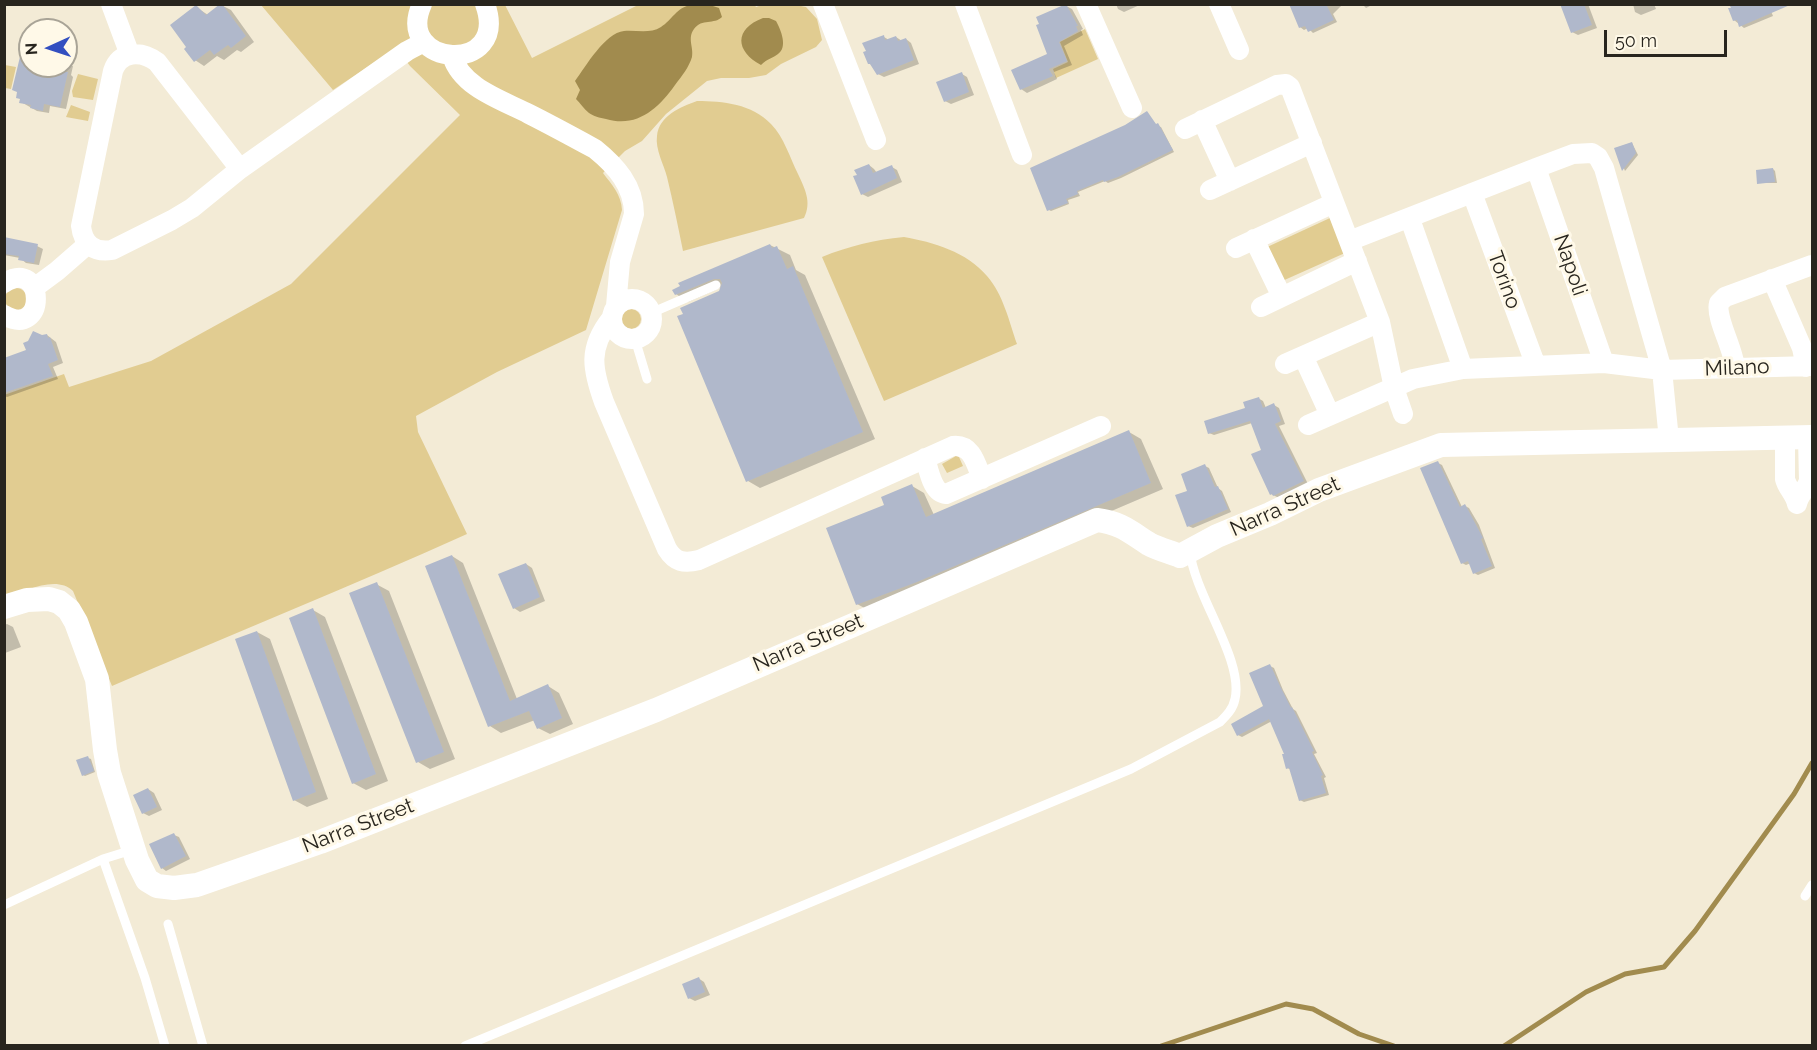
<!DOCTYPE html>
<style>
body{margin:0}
#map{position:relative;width:1817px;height:1050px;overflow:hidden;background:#f3ebd6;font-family:Raleway,sans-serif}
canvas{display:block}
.frame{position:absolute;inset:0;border:6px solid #28251e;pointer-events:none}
.north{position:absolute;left:18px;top:18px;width:60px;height:60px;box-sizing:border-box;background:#fff9e8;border:2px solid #a9a497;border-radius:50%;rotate:267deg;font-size:16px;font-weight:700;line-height:24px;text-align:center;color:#28251e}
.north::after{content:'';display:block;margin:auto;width:21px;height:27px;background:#334fc0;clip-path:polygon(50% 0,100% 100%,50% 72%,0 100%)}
.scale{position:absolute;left:1604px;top:30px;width:123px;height:27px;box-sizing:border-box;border:3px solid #28251e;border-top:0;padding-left:8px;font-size:18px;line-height:21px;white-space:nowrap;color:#28251e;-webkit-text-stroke:4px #fff9e8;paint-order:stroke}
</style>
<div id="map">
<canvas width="1817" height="1050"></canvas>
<div class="frame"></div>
<div class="north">N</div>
<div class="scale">50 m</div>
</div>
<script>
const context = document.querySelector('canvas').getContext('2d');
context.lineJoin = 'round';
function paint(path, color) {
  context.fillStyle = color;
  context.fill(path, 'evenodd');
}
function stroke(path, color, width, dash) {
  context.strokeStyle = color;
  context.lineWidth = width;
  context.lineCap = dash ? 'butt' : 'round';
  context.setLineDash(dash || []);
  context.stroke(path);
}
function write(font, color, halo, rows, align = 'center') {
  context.font = font + ' Raleway,sans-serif';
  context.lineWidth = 6;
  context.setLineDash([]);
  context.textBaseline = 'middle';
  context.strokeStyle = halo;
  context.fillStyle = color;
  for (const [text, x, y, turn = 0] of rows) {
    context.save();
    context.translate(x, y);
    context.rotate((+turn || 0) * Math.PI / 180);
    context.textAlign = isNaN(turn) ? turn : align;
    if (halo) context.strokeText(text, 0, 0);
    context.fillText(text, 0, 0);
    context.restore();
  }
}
const green = new Path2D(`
 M754,4l2,3 6,-2h34l10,2 11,12 5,21 -6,7 -35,17 -15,11 -17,3h-28l-14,3 -41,33 -24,27 -17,10 -22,22c9,12 18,21 19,37l-36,120 -89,42 -81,44 2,16 49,102c-118,53 -237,101 -355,152l-39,-95c-17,-17 -49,1 -68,7l-1,-203 60,-21 5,13 82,-26 140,-77 169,-169 -50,-49 -14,-18 -63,42 -72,-85h244l27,53 106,-53z
 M1085,29l13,30 -42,19 -3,-9 15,-7 -8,-20z
 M5,65l11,2 -5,22 -6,-1z
 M78,74l20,5 -5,21 -20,-3 -1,-6z
 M697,101c26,0 55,3 74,23 13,13 19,34 27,50 7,15 14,28 6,44l-121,33c-5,-25 -10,-49 -16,-74 -3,-12 -12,-28 -10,-41 2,-20 23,-29 40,-35z
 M71,105l19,7 -2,9 -22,-4z
 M1330,218l15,35 -65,29 -15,-34z
 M904,237c29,5 63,15 83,39 16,18 22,45 30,68l-133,57 -62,-144c27,-11 52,-17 82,-20z
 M5 299a11 11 0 1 1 22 0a11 11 0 1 1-22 0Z
 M621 319a10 10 0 1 1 20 0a10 10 0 1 1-20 0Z
 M956,456l3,1 4,9 -16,7 -5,-9z`);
const water = new Path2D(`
 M691,5h19l9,3 3,9c-8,8 -20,1 -28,12 -7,9 0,19 -2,28 -3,10 -10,19 -17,28 -17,24 -38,43 -69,34 -6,-1 -13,-3 -17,-6 -5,-4 -9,-10 -13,-14l4,-9 -5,-9c11,-15 30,-48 49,-50 13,-1 26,3 37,-4 11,-7 16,-20 30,-22z
 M763,18h6l7,3c5,9 12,26 2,33 -6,5 -10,4 -17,11 -26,-14 -27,-36 2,-47z`);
const shadow = new Path2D(`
 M1116,4h26l-18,8 -6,-3z
 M1291,4h52l-10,10 4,8 -24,11 -5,-5 -4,2 -4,-3z
 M1362,4h12l-8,4z
 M1572,4h16l9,24 -19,7 -6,-3z
 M1633,4h21l2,5 -15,6 -6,-3z
 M1768,4l5,12 -29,12 -10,-8 -1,-12z
 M221,5l10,5 23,32 -13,10 -4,-2 -13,10 -7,-4 -13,10 -9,-6 1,-53 12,8z
 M1066,6l6,3 11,20 -2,1 2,5 -19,11 8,19 -18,7 3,7 -30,14 -6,-4 28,-35z
 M884,37l5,3 7,-3 6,4 4,-2 5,4 8,21 -35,13 -6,-3 -5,-8 -4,-3z
 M30,56v10h36v-3l7,3 -2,9 2,2 -7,32 -16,-3 -1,7 -12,-2 -16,-9z
 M962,74l5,3 7,18 -23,9 -6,-3z
 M1147,113l10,13 4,1 13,25 -53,26 -13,5 -3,-2 -27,11 2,4 -12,4 1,4 -18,7 -2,-1 77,-84z
 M1632,143l6,12 -13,16 -9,-22z
 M869,165l5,4 3,4 15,-6 5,3 5,12 -34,15 -6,-3 -3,-19z
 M1773,169l2,2 2,12h-18z
 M4,239l33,7 6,3 -4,16 -13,-2 -6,-5 -16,-3z
 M770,245l20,10 6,15 9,5 70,164 -115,49 -12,-7 -28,-189 2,-5 -34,15 -12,-8z
 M47,335l9,7 7,21 -10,4 5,12 -51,18 -3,-1v-39l3,2 21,-8 14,-14z
 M1258,398l5,3 3,7 8,-3 5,3 6,16 -6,2 29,58 -29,14 -8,-4 -8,-43 -11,-28 -38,12 -5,-2 38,-24z
 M1129,432l12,7 22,50 -234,100 -59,22 -13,-7 55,-118 12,7 10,22z
 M1438,463l4,2 20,42 3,-1 4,2 10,17 16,43 -17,7 -4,-2 -3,-10 -5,2 -4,-2z
 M1205,466l4,2 9,20 4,3 9,21 -38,16 -5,-2v-34z
 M452,556l11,7 54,136 31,-13 11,7 14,31 -23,10 -12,-6 -3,-8 -34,13 -11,-7 -64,-159z
 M526,564l6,4 13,33 -25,11 -6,-4z
 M376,584l13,7 66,168 -25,10 -12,-7z
 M313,610l12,7 63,164 -22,9 -13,-7z
 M7,624l6,3 8,20 -16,6 -1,-28z
 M257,632l13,7 58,160 -21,8 -13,-7z
 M1270,666l4,2 9,22 10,19 3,2 21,42 -3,1 12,23 -2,1 5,17 -25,7 -4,-2 -8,-30 -5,-2 -1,-13 -14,-34 -30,16 -4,-2 27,-28z
 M88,758l3,1 4,13 -10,4 -2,-1z
 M148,789l6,4 8,17 -13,6 -6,-3z
 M174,835l5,2 11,22 -24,12 -4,-3z
 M698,978l6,4 6,13 -15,6 -6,-3z`);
const stream = new Path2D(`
 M1161,1046l125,-42 27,5 46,25 35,12
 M1504,1046l82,-54 39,-18 39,-7 31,-36 99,-137 18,-31`);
const building = new Path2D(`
 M220,4h2l24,32 -15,12 -3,-3 -14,10 -4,-5 -16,12 -10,-13 2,-2 -16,-22 26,-20 10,10z
 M1066,4l12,22h-2l2,5 -19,11 8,19 -18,8 4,7 -33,14 -9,-20 36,-16 -11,-29 3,-1 -3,-7z
 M1289,4h37l8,16 -26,12 -3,-6 -6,2z
 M1560,4h24l8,21 -21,8z
 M1729,4h61v1l-51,22 -2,-7 -4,1 -5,-13h3z
 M884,35l1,5 11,-4 2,5 8,-3 8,22 -37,15 -7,-11h-2l-5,-12 3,-1 -4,-8z
 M25,36l5,1v29h37l-2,6h3l-8,35 -16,-3 -1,7 -13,-3 1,-3 -12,-2 1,-4 -4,-1 1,-6 -5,-2z
 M962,72l7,20 -25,10 -8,-20z
 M1147,111l9,13 2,-1 15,27 -55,27 -14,5 -1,-2 -26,11 1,3 -12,5 2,4 -21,8 -17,-43 95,-43z
 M1632,142l4,11 -14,18 -8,-23z
 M869,164l4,9 19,-8 5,13 -36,17 -8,-19 4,-1 -3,-5z
 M1773,168l2,14 -18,2 -1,-14z
 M4,237l34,7 -4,19 -16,-3 1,-4 -15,-2z
 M770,244l2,4 5,-2 10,23 6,-3 70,166 -117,50 -69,-166 6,-2 -3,-6 39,-17 3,-8 -2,-4h-6l-39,16 -3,-5 8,-4 -2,-3z
 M33,331l9,4 5,-1 1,4 2,-1 8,23 -10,4 5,12 -49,17v-35l22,-8 -3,-7 5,-2z
 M1259,397l4,11 11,-5 7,18 -6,3 29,57 -31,15 -1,-2 -2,1 -19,-41 10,-4 -11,-29 -42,13 -4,-13 41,-13 -2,-6z
 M1129,430l22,53 -234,99 -61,23 -30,-77 58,-23 -3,-8 31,-13 14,33z
 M1438,461l22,46 5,-3 18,34 -2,1 11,27 -19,8 -5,-13 -7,3 -41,-96z
 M1205,464l10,23 3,-1 10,23 -41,18 -12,-32 12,-4 -6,-17z
 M452,555l58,146 38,-17 14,34 -25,11 -8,-18 -41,16 -63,-161z
 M526,563l14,34 -27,12 -15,-35z
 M377,582l67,170 -28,11 -67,-170z
 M313,608l63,166 -24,10 -63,-166z
 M257,631l59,161 -23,9 -58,-162z
 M1270,664l10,22 11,22 1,-1 22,44 -2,1 11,23 -2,1 5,17 -27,8 -10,-33 -3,1 -4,-15h2l-15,-35 -32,17 -6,-12 32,-18 -14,-33z
 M88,756l6,15 -12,5 -6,-16z
 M148,788l9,19 -15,7 -9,-19z
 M174,833l12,23 -25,13 -12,-25z
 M699,977l6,15 -17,7 -6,-15z`);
const service = new Path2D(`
 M651,313l65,-28
 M635,339l12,40
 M103,859l42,119 20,68
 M1805,896l7,-11
 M4,905l99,-46 29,-9
 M168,924l35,122
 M465,1046l623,-259 43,-18 89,-47c7,-7 13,-13 15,-23 9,-39 -40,-103 -45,-147`);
const minor = new Path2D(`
 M111,4l19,51
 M422,4c-29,64 89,72 63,0
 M823,4l53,136
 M965,4l57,151
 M1086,4l46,104
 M1219,4l20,46
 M452,56c10,32 50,44 77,58 22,11 44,23 66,35 21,17 39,37 39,65l-14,48 -4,44
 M1202,120l28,61
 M1185,129l92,-44 9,-1 4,3 90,235 14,66 9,26
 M1536,168l68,195
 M240,169l-83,-107c-16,-12 -37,-11 -44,9l-32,155c2,18 13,27 31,24l60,-30 20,-12 48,-39 167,-118 17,-9
 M1210,190l102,-47
 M1472,193l64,173
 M1410,219l53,150
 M1254,239l28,58
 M1349,241l187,-73 37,-14 19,-1 6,4 6,11 58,202 7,70
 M1236,248l98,-45
 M1772,279l30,69 4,19
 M4,283c42,-26 43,57 0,32
 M34,288l23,-17 31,-27
 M612 319a20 20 0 1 1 40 0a20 20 0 1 1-40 0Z
 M1261,307l96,-46
 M611,319c-23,29 -19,50 -7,83l63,147c8,13 17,15 32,11l254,-114c19,-2 23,18 29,33
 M1303,356l27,59
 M1285,364l95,-42
 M1735,368c-1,-19 -20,-50 -16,-65l6,-6 87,-32
 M1308,425l105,-46 50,-10 141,-6 58,7 150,-4
 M1785,438v41c2,9 10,15 12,25
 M925,458c4,12 7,35 21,36l155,-68
 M1797,504c2,-10 9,-14 12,-23l-1,-44`);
const tertiary = new Path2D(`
 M4,607l23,-7 22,-1 10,3 10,8 7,12 21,57 8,71 4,23 28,87 10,20 10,6 17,2 23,-3 123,-43 336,-132 441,-190c24,3 33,12 52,24 9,5 21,8 31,12l37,-20 53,-22 49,-24 122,-45 371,-8`);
const streetNames = [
 ["Napoli",1570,265,71],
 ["Torino",1504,280,70],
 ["Milano",1737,368,-2],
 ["Narra Street",1285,507,-24],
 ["Narra Street",808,643,-23],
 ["Narra Street",358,826,-21]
];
paint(green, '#e1cc91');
paint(water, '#a18b4e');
paint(shadow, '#0003');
stroke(stream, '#a18b4e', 5);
paint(building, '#b0b8cb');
stroke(service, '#fff', 9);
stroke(minor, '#fff', 20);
stroke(tertiary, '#fff', 24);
write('21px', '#28251e', '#fff9e8', streetNames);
</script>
